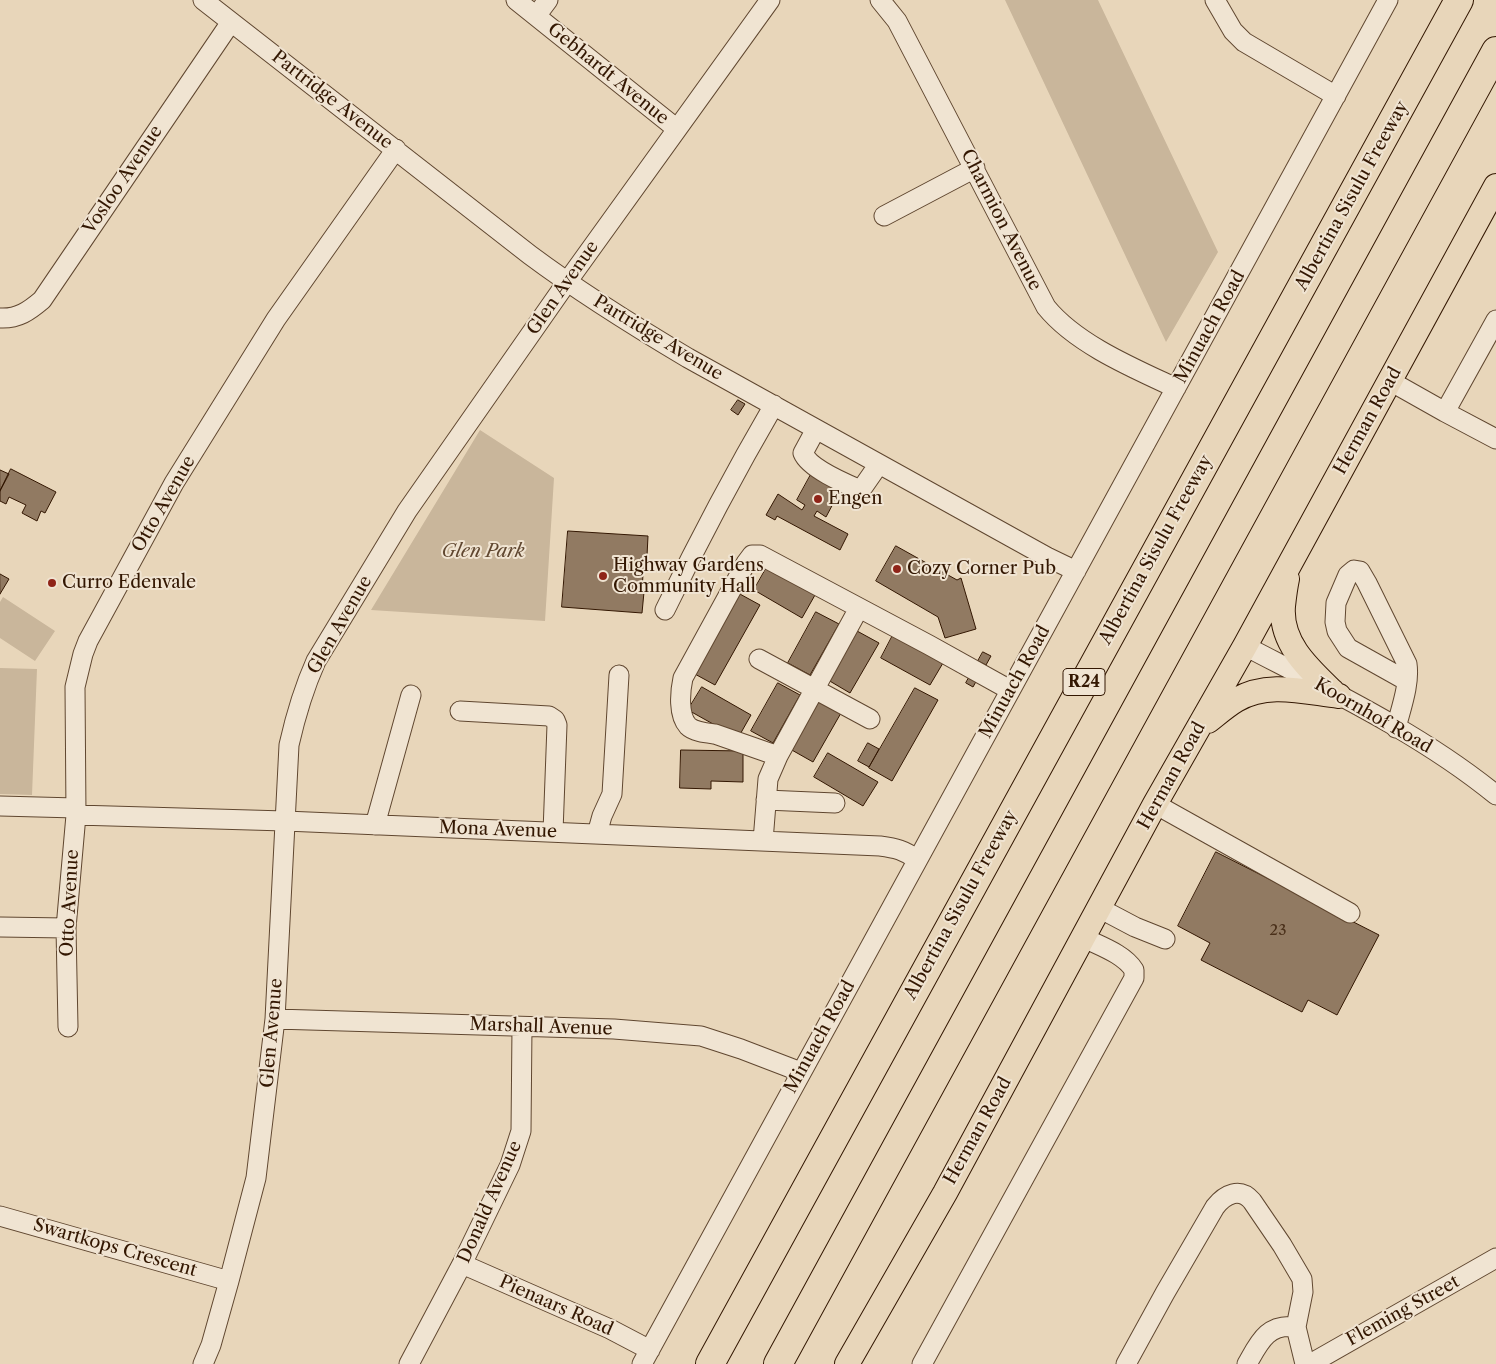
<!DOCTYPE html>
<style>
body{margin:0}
canvas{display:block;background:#e8d6ba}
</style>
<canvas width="1496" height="1364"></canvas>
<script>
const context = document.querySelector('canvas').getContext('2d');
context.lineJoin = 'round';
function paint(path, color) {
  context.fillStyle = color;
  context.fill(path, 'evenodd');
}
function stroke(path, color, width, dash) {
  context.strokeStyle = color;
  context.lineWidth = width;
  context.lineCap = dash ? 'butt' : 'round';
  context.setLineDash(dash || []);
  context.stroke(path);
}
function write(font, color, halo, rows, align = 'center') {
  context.font = font + ' "Libre Caslon Text",serif';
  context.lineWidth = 4;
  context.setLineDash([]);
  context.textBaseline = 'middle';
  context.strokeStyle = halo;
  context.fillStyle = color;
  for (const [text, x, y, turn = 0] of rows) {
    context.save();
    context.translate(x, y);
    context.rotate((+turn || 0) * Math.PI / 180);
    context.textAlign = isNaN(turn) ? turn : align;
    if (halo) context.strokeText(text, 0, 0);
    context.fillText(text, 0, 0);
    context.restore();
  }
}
const green = new Path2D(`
 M1005,0h93l120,252 -52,90z
 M480,430l74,48 -9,143 -174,-11z
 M3,597l52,34 -20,30 -35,-23v-36z
 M0,668l37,1 -5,126 -32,-1z`);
const building = new Path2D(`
 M738,400l7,4 -7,11 -7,-5z
 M11,469l45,23 -11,21 -4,-2 -4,10 -15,-8 4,-8 -17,-8 -3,7 -6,-3v-10z
 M814,469l29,16 -17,32 -9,-6 -3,5 34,18 -8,16 -63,-34 -2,4 -9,-5 12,-21 24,16 3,-5 -8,-5z
 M0,470l9,4 -9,17z
 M568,531l80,5 -1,20h-3l-2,36h2l-2,21 -80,-6z
 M896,546l61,34 4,-2 15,51 -31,9 -7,-21 -62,-36z
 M767,567l48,28 -13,23 -48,-28z
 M0,574l9,5 -9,15z
 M738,593l22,12 -45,80 -22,-12z
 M816,612l23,12 -29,51 -22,-12z
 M857,631l22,12 -29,50 -22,-13z
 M893,635l50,28 -13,22 -49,-27z
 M983,652l8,4 -5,9 -8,-4z
 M971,674l7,4 -5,9 -7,-4z
 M778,683l22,12 -27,48 -22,-12z
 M702,687l49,28 -13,23 -50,-28z
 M915,688l23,12 -46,81 -23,-13z
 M818,700l23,13 -28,49 -23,-13z
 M868,743l11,6 -10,18 -11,-6z
 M681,750l62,1v31l-32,-1v8l-31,-1z
 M828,753l50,29 -15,24 -49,-29z
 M1216,852l163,83 -42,80 -29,-15 -6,12 -101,-52 9,-17 -32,-17z`);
const minor = new Path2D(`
 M203,0l327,255c51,38 104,71 158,103l359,199 29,14
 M516,0l161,129
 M880,0l17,21 149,286c30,37 87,61 130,81
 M1215,0l18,31 11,11 92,54
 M536,16l12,-16
 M884,216l91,-48
 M0,318c18,1 29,-7 42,-18l189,-278
 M1390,381l55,31 51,-92
 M1445,412l51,27
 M816,429l-13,24c6,15 41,30 55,36l5,-2 16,-23
 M665,610c34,-70 70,-138 109,-205
 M1245,646c84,44 178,89 251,149
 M759,659l111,60
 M460,711l89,5 6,4 2,5 -4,107
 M1396,728c5,-20 14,-44 11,-64l-40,-81 -7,-12 -6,-1 -6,5 -12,28 -1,19 2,9 11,17 59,33
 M778,756l-63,-22c-8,-1 -21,-2 -27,-8 -10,-11 -8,-34 -5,-48l63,-115 6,-8h8l169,90 81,45
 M766,800l69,3
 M1155,804l195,109
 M0,806l76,2
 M76,815l209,6 595,25c15,2 25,4 37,14
 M375,825l36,-130
 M597,834l5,-18 10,-22 7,-119
 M763,841l5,-62 10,-23 81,-148
 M1099,908l36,19 30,12
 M0,927l66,1
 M275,1019l339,10 87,7 40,13 60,23
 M68,1027l-2,-99 10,-113 -1,-128 8,-33 5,-13 86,-158 102,-164 120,-170
 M0,1216l229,65
 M462,1264l148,65 40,21
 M203,1364l8,-19 18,-64 27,-103 19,-159 14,-274c7,-31 14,-55 27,-84l91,-150 160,-229 203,-282
 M409,1364l53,-100 48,-99 11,-34 1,-104
 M642,1364l746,-1364
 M922,1364l212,-386v-8c-10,-16 -34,-24 -50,-32
 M1126,1364l39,-71 50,-86c10,-13 25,-20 37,-6l30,44 20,34 1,13 -7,35 9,37
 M1247,1364c12,-21 20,-41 49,-37
 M1310,1364l186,-106`);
const major = new Path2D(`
 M1287,579c-2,9 -3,18 -4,27 -3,37 25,62 49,85
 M1208,721c9,-7 18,-15 28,-21 32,-19 68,-8 103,-4
 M847,1364l98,-171 210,-389 90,-158 251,-460`);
const highway = new Path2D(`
 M710,1364l749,-1364
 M778,1364l718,-1313`);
const markers = [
 [818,499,5,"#8f2418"],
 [897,569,5,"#8f2418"],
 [603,576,5,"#8f2418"],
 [52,583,5,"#8f2418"]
];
const numberNames = [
 ["23",1278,931]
];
const shields = [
 [1084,682,42]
];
const shieldNames = [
 ["R24",1084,682]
];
const streetNames = [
 ["Gebhardt Avenue",608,74,39],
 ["Partridge Avenue",332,100,38],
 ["Vosloo Avenue",123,180,-56],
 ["Albertina Sisulu Freeway",1352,196,-61],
 ["Charmion Avenue",1001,220,63],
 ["Glen Avenue",563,288,-55],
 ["Minuach Road",1210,327,-61],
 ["Partridge Avenue",658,338,31],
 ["Herman Road",1368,421,-61],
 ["Otto Avenue",164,504,-60],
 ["Albertina Sisulu Freeway",1156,550,-61],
 ["Glen Avenue",340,625,-60],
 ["Minuach Road",1015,682,-61],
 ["Koornhof Road",1373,716,30],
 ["Herman Road",1172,776,-61],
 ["Mona Avenue",498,830,2],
 ["Otto Avenue",70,903,-87],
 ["Albertina Sisulu Freeway",961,905,-61],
 ["Marshall Avenue",541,1027,2],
 ["Glen Avenue",272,1033,-85],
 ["Minuach Road",820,1037,-61],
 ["Herman Road",978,1131,-61],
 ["Donald Avenue",490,1202,-66],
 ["Swartkops Crescent",115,1248,16],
 ["Pienaars Road",556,1306,24],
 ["Fleming Street",1403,1311,-29]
];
const poiNames = [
 ["Engen",828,499],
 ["Highway Gardens",613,566],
 ["Community Hall",613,587],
 ["Cozy Corner Pub",907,569],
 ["Curro Edenvale",62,583]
];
const parkNames = [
 ["Glen Park",483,552]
];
paint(green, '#c9b69b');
paint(building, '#917a62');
stroke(building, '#331702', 1);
stroke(minor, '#604730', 21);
stroke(major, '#331702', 26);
stroke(highway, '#331702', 30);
stroke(minor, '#f0e4d2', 19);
stroke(major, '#e8d6ba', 24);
stroke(highway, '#e8d6ba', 28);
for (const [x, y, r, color] of markers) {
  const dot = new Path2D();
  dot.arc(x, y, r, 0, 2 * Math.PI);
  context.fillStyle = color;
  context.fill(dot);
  stroke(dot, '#f0e4d2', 2);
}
write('15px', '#4a301a', null, numberNames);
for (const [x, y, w] of shields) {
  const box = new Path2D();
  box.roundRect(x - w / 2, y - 13.5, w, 27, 4);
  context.fillStyle = '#f0e4d2';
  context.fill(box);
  stroke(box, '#331702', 1);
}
write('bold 16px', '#331702', null, shieldNames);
write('18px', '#331702', '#f0e4d2', streetNames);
write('18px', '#331702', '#f0e4d2', poiNames, 'left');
write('italic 18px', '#604730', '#f0e4d2', parkNames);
</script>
